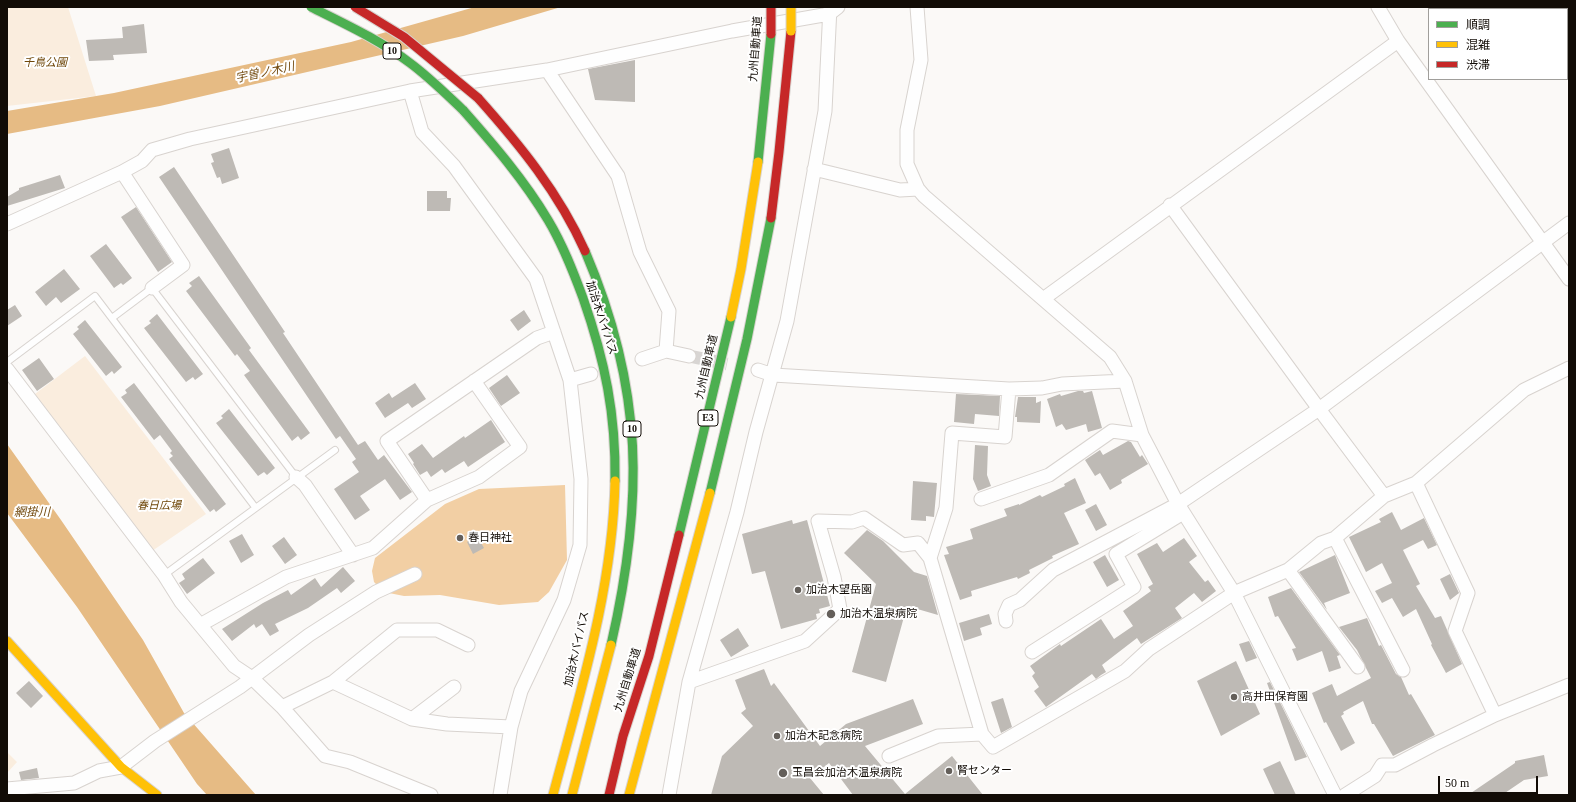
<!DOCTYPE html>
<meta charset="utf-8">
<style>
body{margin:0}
#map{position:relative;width:1576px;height:802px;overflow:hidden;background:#fbf9f7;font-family:"Times New Roman","Noto Sans JP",serif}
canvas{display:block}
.frame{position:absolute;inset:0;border:8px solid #120c06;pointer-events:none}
.legend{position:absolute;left:1428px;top:8px;width:140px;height:72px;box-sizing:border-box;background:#fff;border:1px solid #a09e9b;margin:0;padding:5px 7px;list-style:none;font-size:12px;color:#120c06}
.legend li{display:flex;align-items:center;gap:8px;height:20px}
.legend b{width:20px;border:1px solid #a09e9b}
.scale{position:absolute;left:1438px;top:776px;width:100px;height:18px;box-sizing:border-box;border:2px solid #120c06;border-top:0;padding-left:5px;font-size:12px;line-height:14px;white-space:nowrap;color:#120c06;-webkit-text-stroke:3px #fff;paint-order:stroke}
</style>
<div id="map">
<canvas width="1576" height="802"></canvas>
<div class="frame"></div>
<ul class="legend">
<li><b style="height:5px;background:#4caf50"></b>順調</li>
<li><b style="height:5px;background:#ffc107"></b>混雑</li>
<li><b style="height:5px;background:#c62828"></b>渋滞</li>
</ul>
<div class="scale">50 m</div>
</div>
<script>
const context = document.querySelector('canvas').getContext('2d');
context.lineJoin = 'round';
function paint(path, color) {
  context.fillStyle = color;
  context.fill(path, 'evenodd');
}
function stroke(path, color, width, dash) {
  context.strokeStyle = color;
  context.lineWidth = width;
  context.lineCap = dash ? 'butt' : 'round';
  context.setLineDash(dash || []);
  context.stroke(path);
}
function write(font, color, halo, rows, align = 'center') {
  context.font = font + ' "Times New Roman","Noto Sans JP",serif';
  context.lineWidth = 4;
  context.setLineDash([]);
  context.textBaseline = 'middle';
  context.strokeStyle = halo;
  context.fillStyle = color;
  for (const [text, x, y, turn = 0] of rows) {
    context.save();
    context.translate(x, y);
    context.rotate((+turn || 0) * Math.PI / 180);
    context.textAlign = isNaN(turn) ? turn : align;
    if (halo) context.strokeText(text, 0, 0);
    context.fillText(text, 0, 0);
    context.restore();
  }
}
const green = new Path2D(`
 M7,7h61l28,89 -89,10z
 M85,356l121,158 -54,37 -117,-157z
 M7,752l10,10 -10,11z`);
const forest = new Path2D(`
 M565,485l2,75 -18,32 -11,10 -39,3 -59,-10 -36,1 -20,-4 -10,-10 -2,-11 3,-13 70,-54 34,-15z`);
const water = new Path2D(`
 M475,7h86l-98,29 -303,70 -153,28v-23l107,-18 237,-51z
 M7,444l54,76 82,120 41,73 72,82h-49l-10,-11 -120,-177 -70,-94z`);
const building = new Path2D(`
 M144,24l3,29 -34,2 1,5 -25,1 -3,-21 37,-2 -1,-11z
 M635,60v42l-40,-2 -7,-31z
 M229,148l10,30 -17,6 -2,-7 -3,1 -6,-15 3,-1 -3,-8z
 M174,167l111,165 -2,1 75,112 7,-4 13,19 6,-5 28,37 -12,8 -15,-21 -25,17 10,14 -15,10 -21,-31 25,-17 -7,-10 4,-3 -16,-23 -4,3 -177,-262z
 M60,175l5,13 -58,18v-9l12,-7v-2z
 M427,191h20v7h4l-1,13h-23z
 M136,207l36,55 -14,10 -37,-55z
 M106,244l26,34 -9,7 -2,-2 -7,5 -24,-32z
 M64,269l16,20 -19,14 -5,-6 -10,9 -11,-14z
 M199,276l52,72 -2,2 61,83 -9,7 -3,-4 -6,5 -48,-66 6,-4 -13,-17 -2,2 -49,-65 6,-5 -3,-3z
 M15,305l7,11 -15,10v-16z
 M524,310l7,11 -13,10 -8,-11z
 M157,314l46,60 -8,6 -2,-3 -7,5 -42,-54 7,-5 -2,-2z
 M85,320l37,47 -8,7 -2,-3 -6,5 -33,-42 6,-5 -2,-2z
 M39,358l15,21 -17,12 -15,-21z
 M507,375l13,18 -19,13 -12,-18z
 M134,383l92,121 -10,8 -2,-3 -4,3 -41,-53 4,-3 -3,-3 2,-2 -12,-16 -6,5 -33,-43 6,-4 -2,-3z
 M415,383l11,16 -14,9 -4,-5 -23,15 -10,-15 14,-10 3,5z
 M1078,391h5l1,2 8,-2 10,37 -14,4 -2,-8 -20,6 -4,-6 -6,3 -9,-28 13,-5 1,2z
 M956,394l44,2 -1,20 -24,-2 -1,10 -20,-2z
 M1018,397h18v6l5,-2 -1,22 -23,-1v-5h-2z
 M229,409l46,59 -8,7 -3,-3 -6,4 -42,-53 7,-5 -2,-2z
 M491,420l14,22 -37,25 -4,-6 -19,12 -3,-4 -11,8 -4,-6 -7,4 -7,-11 1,-1 -6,-9 14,-10 11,14 31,-22 1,2z
 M1128,441l3,1 9,15 2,-2 6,9 -27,16 1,3 -12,7 -10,-17 -5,3 -10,-16 15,-10 3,5z
 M975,445l13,1 -1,29 4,11 -13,5 -5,-12z
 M1075,478l11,25 -22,10 15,31 -27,12 1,2 -24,12 1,3 -12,6 -1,-2 -46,14 1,5 -12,4 -16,-45 5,-1 -3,-7 27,-8 -3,-10 37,-13 -3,-7 15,-5v1l21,-10 2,2 23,-11 -1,-2z
 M913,481l24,2 -3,34 -8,-1v5l-15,-1z
 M1096,504l11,21 -11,6 -11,-21z
 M1392,512l9,18 23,-12 13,27 -9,4 -5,-9 -20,10 17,34 -4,2 19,32 6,-2 21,48 -16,9 -15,-28 1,-1 -16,-35 -13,8 -11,-19 -10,5 -7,-12 17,-8 -10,-20 -16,9 -17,-35 32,-15 -2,-3z
 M792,520l1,4 14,-4 23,86 -11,3 1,4 -4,1 1,5 -36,10 -16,-58 -13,3 -10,-40z
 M867,530l16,11 31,31 13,4 11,39 -31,-9 -21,76 -34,-10 24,-88 -32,-31z
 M242,534l12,21 -13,8 -12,-22z
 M477,536l7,12 -11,6 -6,-12z
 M284,537l13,18 -12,9 -13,-18z
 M1184,538l13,18 -8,6 16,20 3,-2 8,11 -14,11 -8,-9 -19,15 7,10 -41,26 -4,-6 -35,27 4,7 -5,3 -5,4 -4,-5 -46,33 -12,-16 5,-4 -7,-11 3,-3 -5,-7 30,-22 1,2 40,-27 13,20 19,-13 -10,-15 28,-20 -3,-4 5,-3 -16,-30 20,-11 6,9z
 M1105,555l14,25 -12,7 -14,-25z
 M1335,555l15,38 -26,10 3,7 -28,-38z
 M203,558l12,15 -28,21 -8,-11 6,-4 -3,-5z
 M343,567l12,14 -14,12 -4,-5 -29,20 -33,16 4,7 -9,5 -8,-12 -6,4 -2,-4 -22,17 -10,-12 41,-26 25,-13 3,5 24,-17 6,9z
 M1450,574l9,19 -9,7 -10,-21z
 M1291,588l49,67 -3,1 4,12 -12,4 -7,-21 -25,10 -5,-12 4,-1 -18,-32 -3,1 -7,-20z
 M989,614l3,10 -12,4 2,7 -18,6 -5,-18z
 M1367,618l12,28 2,-1 15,29 5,3 8,18 2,-1 24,41 -42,21 -19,-32h-2l-9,-23 -20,11 1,2 -3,2 14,27 -14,8 -15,-29 -2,1 -12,-30 20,-9 5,12 34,-18 -14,-28 -18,-23z
 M738,628l11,18 -18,11 -11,-17z
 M1249,641l8,17 -11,4 -7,-18z
 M1236,661l24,53 -39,22 -24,-55z
 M764,669l7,17 3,-3 46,63 26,-22 67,-25 10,25 -58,22 40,48 47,-38 31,39h-130l-24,-32 -19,15 14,17h-113l11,-39 31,-30 -12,-13 5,-4 -11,-29z
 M29,681l14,15 -12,12 -15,-15z
 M1270,682l36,73 1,2 -12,4 -28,-78z
 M1003,698l9,29 -11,6 -10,-31z
 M1544,755l4,21 -24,4 -22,15h-34l47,-32v-2z
 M1280,761l16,34h-21l-12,-26z
 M37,768l2,10 -18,2 -2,-8z`);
const streetTunnel = new Path2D(`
 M689,356l38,8`);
const lane = new Path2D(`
 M112,318l40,-30 144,189
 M7,362l88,-66 160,211
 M164,575l171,-125`);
const street = new Path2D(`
 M917,7l4,53 -14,70v34l11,25 6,7 186,161 15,24 17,54 36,69 56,89 101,202
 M1378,7l20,34 171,238
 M547,70l71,106 22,76 29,59 -3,40 -24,8
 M410,91l12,41 32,34 82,113 34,101 11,99 -1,66 -16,55 -43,91 -10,36 -11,68
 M814,169l86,21 18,-1
 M122,172l61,93 -31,23
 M1170,205l149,204 65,87
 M7,224l115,-52 20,-11 10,-11 38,-11 220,-48 137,-21 185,-39 97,-17 9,-7
 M1043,299l355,-258
 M666,351l23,5
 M7,369l157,206 17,27 53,64 18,12 30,29 43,49 25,6 81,33
 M758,370l15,5 236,14 33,-1 20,-4 63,-3
 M570,380l21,-6
 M1009,389l-4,48 -53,-4 -6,75 -16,50 52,176 11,13 132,-76 24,-22 85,-56 54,-23 33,-27 14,-5 49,-42 32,-13 108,-93 45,-22
 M296,477l9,8 48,70
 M1416,483l52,110 -13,38 40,84
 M981,499l68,-24 63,-44 30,4
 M427,500l-40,-59 150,-103 17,-6
 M1335,538l68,132
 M1288,570l70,97
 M1006,621l-1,-7 4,-9 11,-5 33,-30 125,-66 141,-95 250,-186
 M200,625l86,-48 87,-29 54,-48 52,-23 41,-30 -46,-66
 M1032,652l102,-65 -18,-33 67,-41
 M333,682l79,37 35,5 64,3
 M689,682l116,-41 35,-32 -6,-32 -16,-56 34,1 12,-4 39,27 15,-2 12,15
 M282,707l51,-25 64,-52h40l31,15
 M412,719l42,-32
 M889,756l49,-20 44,-2
 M7,789l67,-6 25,-12 22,-4 34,-26 85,-54 69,-52 67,-43 39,-18
 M669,795l20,-113 48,-170 19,-80 31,-111 38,-210 5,-104
 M1345,795l30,-19 7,-11h13l38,-20 62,-30 74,-30`);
const fast = new Path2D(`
 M463,110c31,35 61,70 85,110 15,25 25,51 35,78 22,63 33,116 32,183
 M758,162l13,-128
 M585,251c59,138 59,250 26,394
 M710,493l37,-154 24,-121
 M679,535l52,-218`);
const slow = new Path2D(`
 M731,317l10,-48 17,-107
 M7,641l114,126 36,28
 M553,795c27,-102 60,-207 62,-314
 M572,795l39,-150
 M629,795l81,-302`);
const jam = new Path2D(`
 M478,98c42,47 81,95 107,153
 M771,218l8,-66 12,-121
 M609,795l14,-59 26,-80 30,-121`);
const fastBridge = new Path2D(`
 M311,7c34,17 69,33 99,56 19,14 36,31 53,47`);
const slowBridge = new Path2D(`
 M791,7v24`);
const jamBridge = new Path2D(`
 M355,7l49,30 74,61
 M771,7v27`);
const markers = [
 [460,538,4,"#645f5a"],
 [798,590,4,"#645f5a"],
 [831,614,5,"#645f5a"],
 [1234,697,4,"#645f5a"],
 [777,736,4,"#645f5a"],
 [949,771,4,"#645f5a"],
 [783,773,5,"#645f5a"]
];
const shields = [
 [392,51,18],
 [708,418,20],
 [632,429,18]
];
const shieldNames = [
 ["10",392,51],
 ["E3",708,418],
 ["10",632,429]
];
const streetNames = [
 ["九州自動車道",756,49,-86],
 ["加治木バイパス",601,318,72],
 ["九州自動車道",707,367,-77],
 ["加治木バイパス",577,649,-77],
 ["九州自動車道",628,680,-73]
];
const parkNames = [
 ["千鳥公園",45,63],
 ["春日広場",159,506]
];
const poiNames = [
 ["春日神社",468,538],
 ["加治木望岳園",806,590],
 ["加治木温泉病院",840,614],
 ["高井田保育園",1242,697],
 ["加治木記念病院",785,736],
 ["腎センター",957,771],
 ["玉昌会加治木温泉病院",792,773]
];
const waterNames = [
 ["宇曽ノ木川",265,73,-12],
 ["網掛川",32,513]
];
paint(green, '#faedde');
paint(forest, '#f2cfa4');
paint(water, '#e6bb84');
paint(building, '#bebab5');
stroke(streetTunnel, '#d8d5d3', 13, [13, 6]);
stroke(lane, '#d8d3cf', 8);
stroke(street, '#d8d3cf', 15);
stroke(fast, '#d8d3cf', 11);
stroke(slow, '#d8d3cf', 11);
stroke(jam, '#d8d3cf', 11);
stroke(lane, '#fefefe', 6);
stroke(street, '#fefefe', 13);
stroke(fast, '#4caf50', 9);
stroke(slow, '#ffc107', 9);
stroke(jam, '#c62828', 9);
stroke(fastBridge, '#d8d3cf', 11, []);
stroke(slowBridge, '#d8d3cf', 11, []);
stroke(jamBridge, '#d8d3cf', 11, []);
stroke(fastBridge, '#4caf50', 9);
stroke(slowBridge, '#ffc107', 9);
stroke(jamBridge, '#c62828', 9);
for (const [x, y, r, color] of markers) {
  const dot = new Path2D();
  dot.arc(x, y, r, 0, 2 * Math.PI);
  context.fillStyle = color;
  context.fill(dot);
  stroke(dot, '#fff', 1.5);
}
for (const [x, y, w] of shields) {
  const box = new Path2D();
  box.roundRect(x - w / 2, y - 8, w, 16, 3);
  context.fillStyle = '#fff';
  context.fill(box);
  stroke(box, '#120c06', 1);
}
write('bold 10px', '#120c06', null, shieldNames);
write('11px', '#120c06', '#fff', streetNames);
write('italic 11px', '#6f4709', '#fff', parkNames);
write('11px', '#120c06', '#fff', poiNames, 'left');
write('italic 12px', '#744c11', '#fff', waterNames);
</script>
